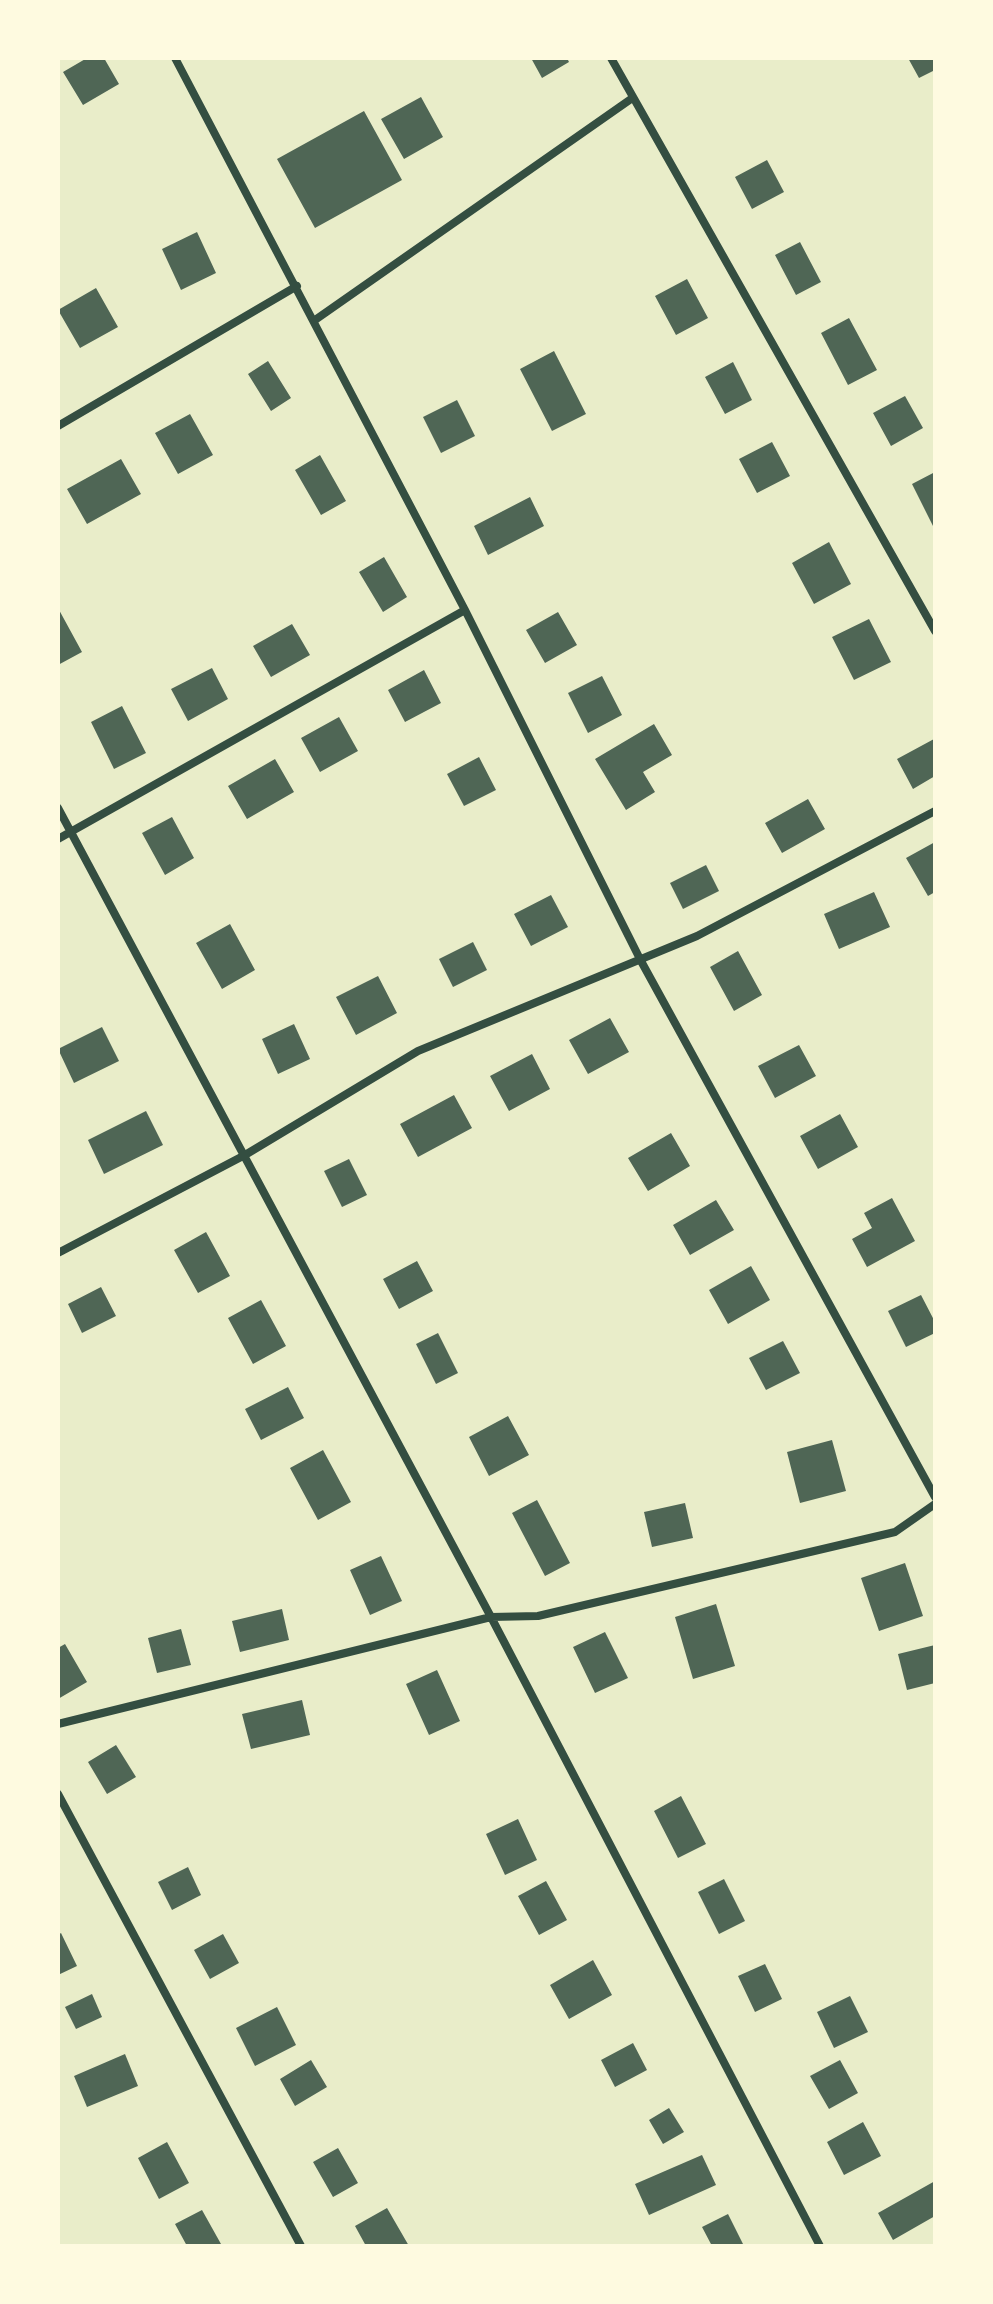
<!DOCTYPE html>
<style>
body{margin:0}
#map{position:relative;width:993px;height:2304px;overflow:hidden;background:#e9edc9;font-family:Inter,sans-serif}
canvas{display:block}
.frame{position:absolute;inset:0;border:60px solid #fefae0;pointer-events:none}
</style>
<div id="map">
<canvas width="993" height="2304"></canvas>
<div class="frame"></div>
</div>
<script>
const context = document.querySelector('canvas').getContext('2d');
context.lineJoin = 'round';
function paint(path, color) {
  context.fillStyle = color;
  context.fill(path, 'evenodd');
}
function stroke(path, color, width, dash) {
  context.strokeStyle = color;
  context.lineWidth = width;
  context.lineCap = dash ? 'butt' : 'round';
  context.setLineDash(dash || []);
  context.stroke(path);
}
const building = new Path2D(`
 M87,58h17l15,26 -36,21 -20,-33z
 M531,58h36l2,4 -27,16z
 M908,58h27v12l-16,8z
 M421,97l22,40 -39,22 -23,-40z
 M364,111l38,69 -87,48 -38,-69z
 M767,160l17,32 -32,17 -17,-32z
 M197,232l19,41 -35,17 -19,-41z
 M800,242l21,40 -25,13 -21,-40z
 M687,279l21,39 -32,17 -21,-39z
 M96,288l22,39 -38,21 -22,-38z
 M849,318l28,52 -29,15 -27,-52z
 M554,351l32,63 -34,17 -32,-62z
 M268,361l23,37 -20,13 -23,-37z
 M733,362l19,38 -27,14 -20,-37z
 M905,396l18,32 -32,18 -18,-33z
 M457,400l18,36 -34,17 -18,-36z
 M190,414l23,41 -35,19 -23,-41z
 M772,442l18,34 -33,17 -18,-34z
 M320,455l26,46 -25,14 -26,-45z
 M121,459l20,35 -54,30 -20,-35z
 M935,472v58l-23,-46z
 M530,497l14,29 -56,29 -14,-29z
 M829,542l22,42 -37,20 -22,-41z
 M384,557l23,40 -24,15 -24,-40z
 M58,608l24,44 -24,13z
 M558,612l19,33 -32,18 -19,-33z
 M869,619l22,43 -37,18 -22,-43z
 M292,624l18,31 -39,22 -18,-31z
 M212,668l16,31 -40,22 -17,-32z
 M424,670l17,33 -36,19 -17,-32z
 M602,676l20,39 -34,18 -20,-40z
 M122,706l24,47 -32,16 -23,-47z
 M339,717l19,34 -38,21 -19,-34z
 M654,724l18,31 -29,17 12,20 -29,18 -31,-51z
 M934,739l1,37 -22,13 -16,-30z
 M479,757l17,33 -32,16 -17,-32z
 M275,759l19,33 -47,27 -19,-33z
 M808,799l17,30 -43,24 -17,-30z
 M172,817l22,41 -29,17 -23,-42z
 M935,842v50l-7,4 -22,-38z
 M706,865l13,26 -36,18 -13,-26z
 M874,892l16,35 -51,22 -15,-35z
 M551,895l17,32 -37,19 -17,-32z
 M230,924l25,46 -33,19 -26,-46z
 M473,942l14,28 -34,17 -14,-28z
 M738,951l24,44 -28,16 -24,-44z
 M378,976l19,37 -41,22 -20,-38z
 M610,1018l19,34 -41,22 -19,-34z
 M294,1024l16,35 -32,15 -16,-35z
 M102,1027l17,34 -45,22 -16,-34z
 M799,1045l17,31 -41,22 -17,-32z
 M532,1054l18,35 -41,22 -19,-35z
 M454,1095l18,33 -54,29 -18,-33z
 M146,1111l17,34 -59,29 -16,-34z
 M840,1114l18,33 -40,22 -18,-33z
 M671,1133l19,33 -42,25 -20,-33z
 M349,1159l18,36 -25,12 -18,-36z
 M892,1198l23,43 -48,26 -15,-28 20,-11 -8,-15z
 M716,1200l18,30 -44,25 -17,-30z
 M206,1232l24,44 -32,17 -24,-43z
 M417,1261l16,30 -34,18 -16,-30z
 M751,1266l19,34 -42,24 -19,-34z
 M101,1287l15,29 -34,17 -14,-29z
 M921,1295l14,27v11l-29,14 -18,-36z
 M261,1300l25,46 -33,18 -25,-46z
 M438,1333l20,40 -22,11 -20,-40z
 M783,1341l17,32 -34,17 -17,-32z
 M288,1387l16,31 -43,22 -16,-31z
 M508,1416l21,39 -40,21 -20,-39z
 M832,1440l14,51 -46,12 -13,-51z
 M323,1450l28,52 -33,18 -28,-52z
 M537,1500l33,63 -25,13 -33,-63z
 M685,1503l8,35 -41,9 -8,-35z
 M381,1556l21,45 -32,14 -20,-45z
 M905,1563l18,53 -44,15 -18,-53z
 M716,1604l19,62 -42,13 -18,-62z
 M282,1609l7,31 -49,12 -8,-31z
 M181,1629l10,36 -34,8 -9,-35z
 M605,1632l23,46 -33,15 -22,-46z
 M65,1644l22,38 -29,17v-51z
 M935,1645v38l-28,7 -9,-36z
 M437,1670l23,51 -31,14 -23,-51z
 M302,1700l8,35 -59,14 -9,-35z
 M116,1745l20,32 -29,17 -19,-32z
 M681,1796l25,48 -28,14 -24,-47z
 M518,1819l19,41 -32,15 -19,-41z
 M188,1867l13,28 -29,15 -14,-28z
 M724,1879l21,42 -26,13 -21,-42z
 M546,1881l21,39 -28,15 -21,-39z
 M61,1933l16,33 -19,9v-40z
 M223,1934l16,29 -29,16 -16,-29z
 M593,1960l19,35 -43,24 -19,-34z
 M765,1964l17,35 -27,13 -17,-36z
 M92,1994l10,23 -26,12 -11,-22z
 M850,1996l18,36 -34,16 -17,-36z
 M277,2007l19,38 -41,21 -19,-38z
 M633,2043l14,27 -32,17 -14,-27z
 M125,2054l13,32 -51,21 -13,-31z
 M311,2060l16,27 -32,19 -15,-27z
 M840,2060l18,33 -29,16 -19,-33z
 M669,2108l15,24 -21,12 -14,-24z
 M863,2122l18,34 -37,19 -17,-33z
 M167,2142l22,41 -30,16 -21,-41z
 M338,2148l20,35 -25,14 -20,-35z
 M702,2155l14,30 -67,30 -14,-31z
 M935,2181v35l-42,24 -15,-27z
 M387,2208l22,38h-43l-11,-20z
 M202,2210l19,34 -34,2 -12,-22z
 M728,2214l16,32h-32l-10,-19z`);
const minor = new Path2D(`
 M175,58l290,552 176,351 294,536
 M611,58l324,573
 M315,320l316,-221
 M58,426l239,-140
 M58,808l433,809 329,629
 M58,839l407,-229
 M58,1253l187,-98 173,-104 279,-115 238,-125
 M58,1724l433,-107 47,-1 357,-84 40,-28
 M58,1794l243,452`);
paint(building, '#4f6655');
stroke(minor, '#344e41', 8);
</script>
